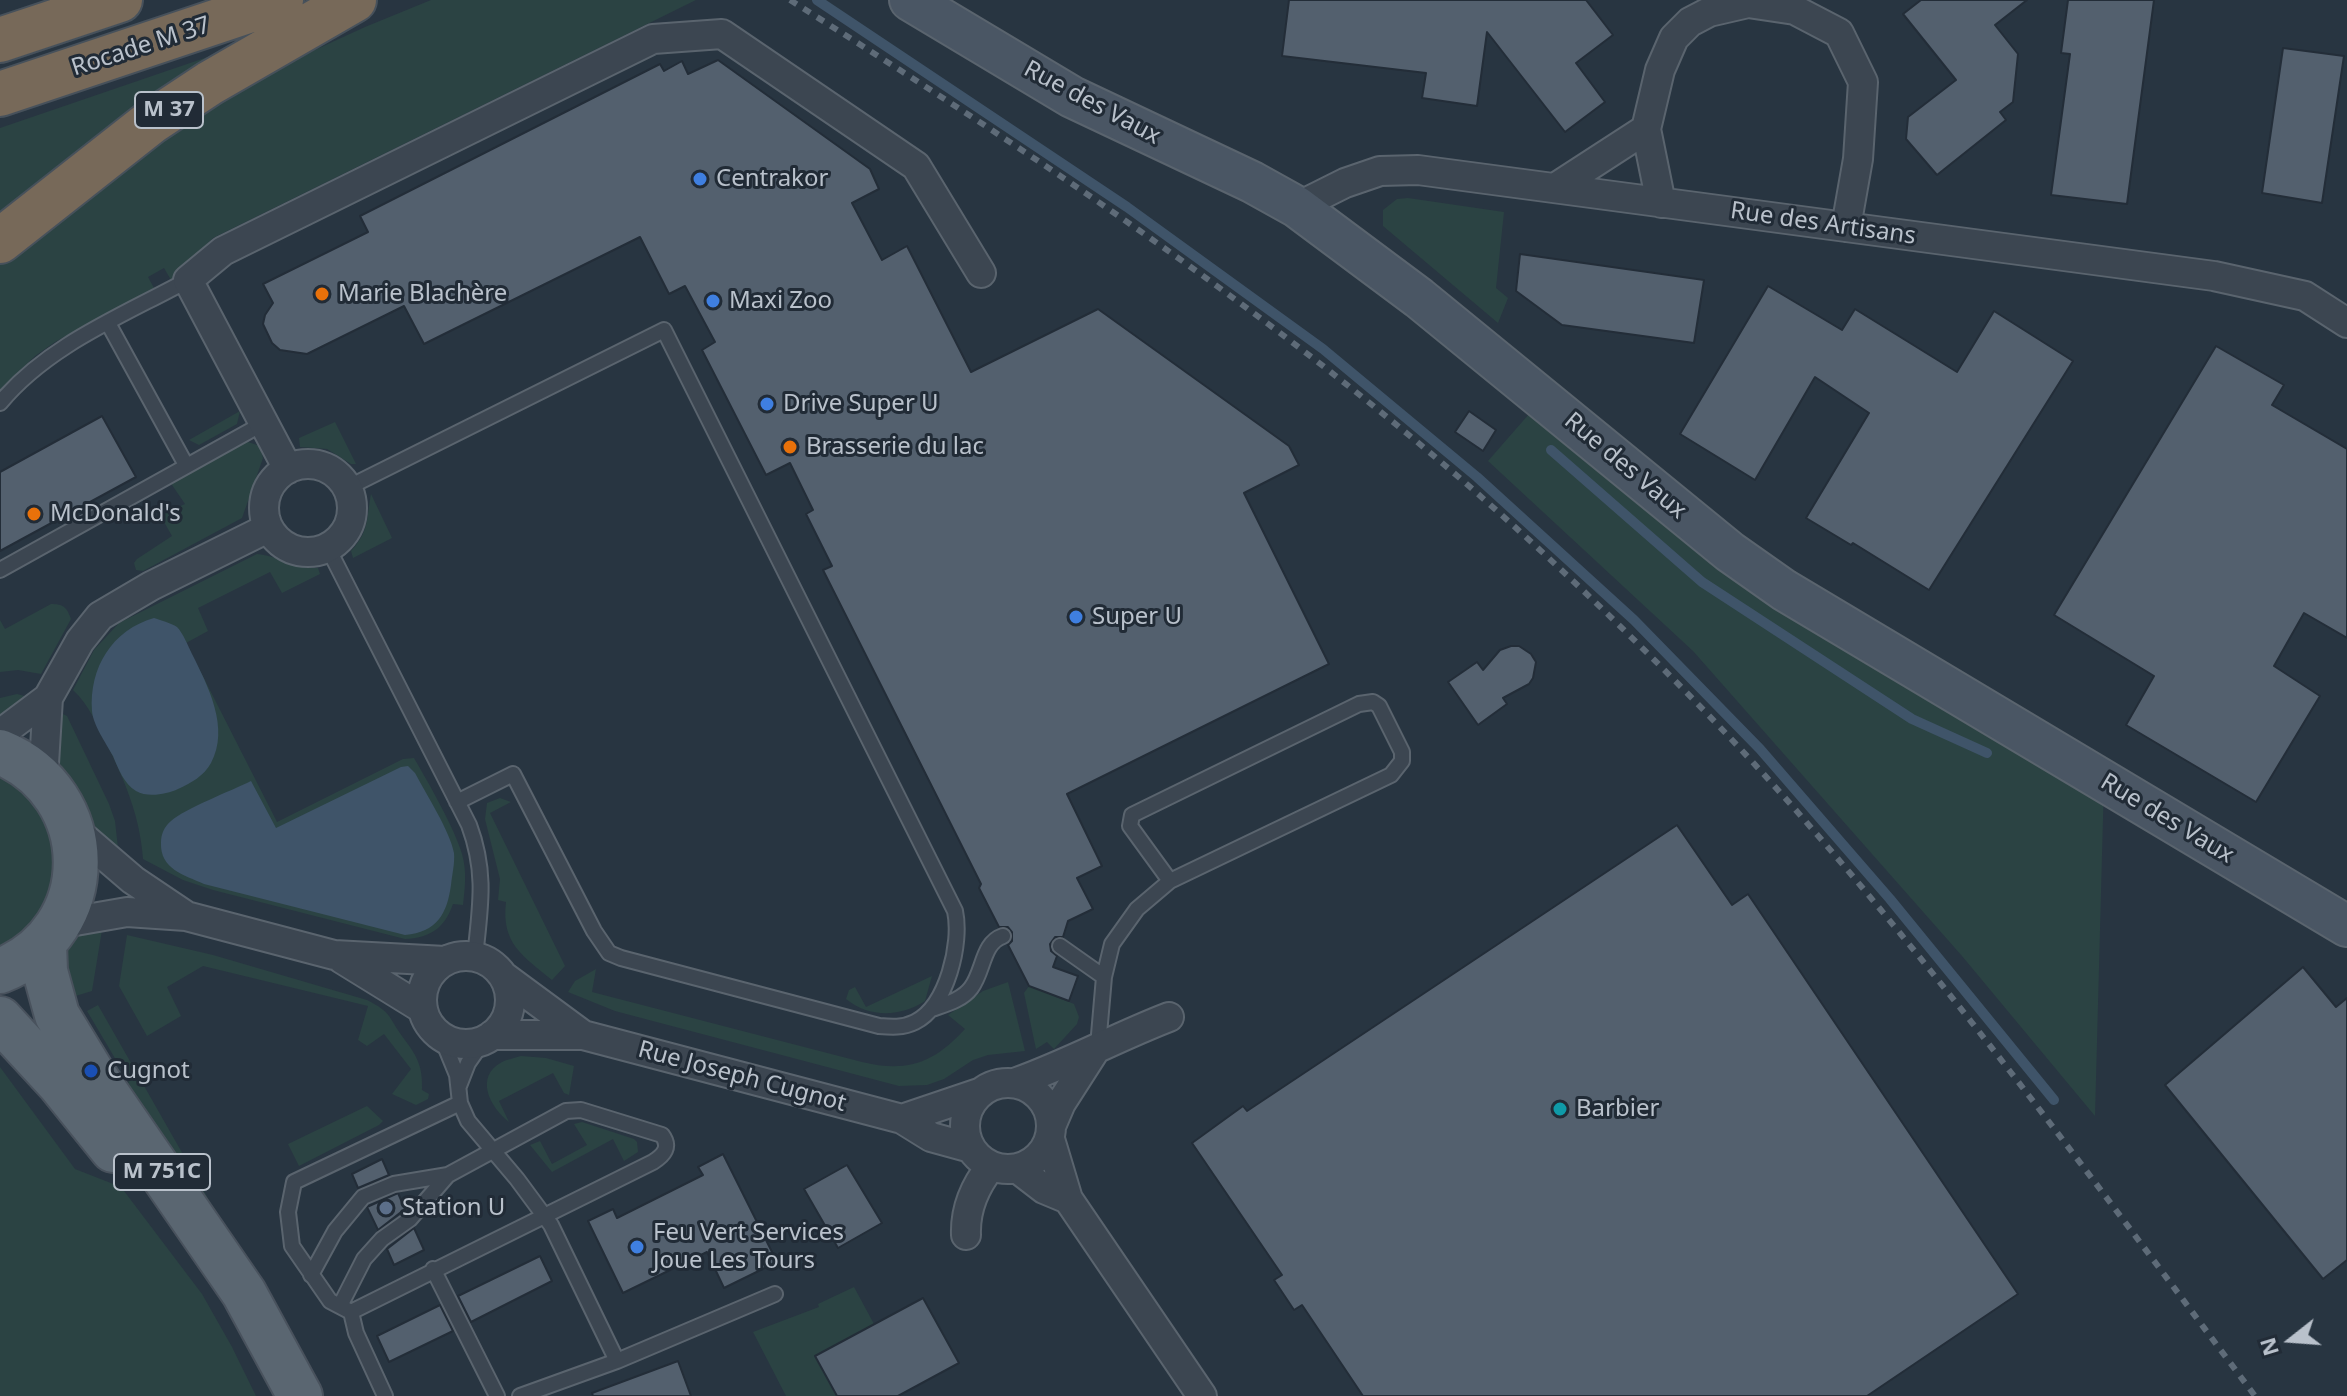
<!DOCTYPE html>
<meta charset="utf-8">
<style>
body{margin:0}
#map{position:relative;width:2347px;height:1396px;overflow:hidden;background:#283541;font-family:"Noto Sans",sans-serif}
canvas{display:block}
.north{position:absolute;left:2251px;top:1300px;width:80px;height:80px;-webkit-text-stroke:6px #212b36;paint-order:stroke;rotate:253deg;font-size:22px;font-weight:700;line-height:32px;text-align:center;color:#b9c1cb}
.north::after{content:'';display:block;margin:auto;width:28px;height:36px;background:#b9c1cb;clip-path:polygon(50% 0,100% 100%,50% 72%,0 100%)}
</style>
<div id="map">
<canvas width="2347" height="1396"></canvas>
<div class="north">N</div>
</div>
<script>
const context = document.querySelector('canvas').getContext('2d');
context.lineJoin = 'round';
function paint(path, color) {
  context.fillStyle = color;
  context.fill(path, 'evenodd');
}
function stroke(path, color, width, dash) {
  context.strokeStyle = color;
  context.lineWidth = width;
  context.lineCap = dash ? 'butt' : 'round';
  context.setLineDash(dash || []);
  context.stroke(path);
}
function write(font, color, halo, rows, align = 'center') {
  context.font = font + ' "Noto Sans",sans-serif';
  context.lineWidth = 6;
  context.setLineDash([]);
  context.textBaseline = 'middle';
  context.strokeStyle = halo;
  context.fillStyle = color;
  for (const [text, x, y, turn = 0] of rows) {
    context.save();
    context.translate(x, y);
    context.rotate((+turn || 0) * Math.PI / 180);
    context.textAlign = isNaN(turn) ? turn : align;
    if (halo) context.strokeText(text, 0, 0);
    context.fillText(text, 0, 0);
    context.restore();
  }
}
const green = new Path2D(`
 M431,0h265l-483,238 -42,42 -7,-12 -16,9 6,11 -99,54 -20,14 -35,34v-132l141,-108 126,-78 98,-45z
 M231,49l-231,166v-87z
 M1408,198l96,14 -8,76 12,10 -10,25 -115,-97v-16l14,-11z
 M1543,398l187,154 374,229 -9,335 -133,-160 -269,-305 -205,-190z
 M240,411l-3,13 -38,21 -10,-5z
 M335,422l21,42h-5l-24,-15 -27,-2 -1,-9z
 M248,442l12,4 3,12 -21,60 -99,53 -7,-1 -2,-7 3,-4 35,-23 -12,-21 25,-11 -15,-22 64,-38z
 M371,494l21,44 -39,20 -2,-7c19,-21 15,-32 20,-57z
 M257,554c23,2 35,15 61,14l2,6 -38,19 -12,-21 -72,36 10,23 -22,12 91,179 126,-63 11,-1c14,24 41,71 48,96 5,17 3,34 1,51l-10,-1c-8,24 -23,34 -48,35l-192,-49 -30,-10 -40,-21c-3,-43 -18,-77 -36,-115 -10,-20 -18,-39 -34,-54l21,-40 25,-27z
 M51,604c12,0 16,3 20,15l-30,55 -23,-4 -18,2v-52l5,9z
 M17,694l11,3 -28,24v-23z
 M61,713l6,3 42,88 6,17 4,36 -26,-28 -11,-29 -27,-42v-31z
 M0,775c43,27 67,71 47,121 -2,7 -4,17 -9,23 -9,12 -26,22 -38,32z
 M500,798l11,4 -21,11 75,153 -13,14c-29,-24 -51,-36 -46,-78l-8,-2 2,-21 -15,-60 2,-16z
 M103,924l-11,67 -30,9 1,-46 17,-19z
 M127,935l86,20 154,45c25,13 20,15 35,36 14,19 21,28 20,54l7,4 -1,5 -12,6 -24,-11 19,-25 -27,-35 -17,12 -9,-6 10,-34 -165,-40 -36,21 14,29 -34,20 -28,-50z
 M596,969l-4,23 270,70c45,11 72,1 103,-33l-17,-14 35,-24 25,-9 17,69 -37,4 -15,5 -29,19 -17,6 -28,1 -284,-75 -47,-19 7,-11z
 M932,976l-7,25c-24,16 -56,17 -79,-2l3,-9 6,-3 11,20z
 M1029,986l45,18 5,13 -2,7 -23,25 -7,-7 -11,7 -12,-56z
 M98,1005l148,260 -126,-174 9,-9 -42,-71z
 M521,1056l25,2 28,8 -5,29 -5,-2 -11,-20 -54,28 10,21c-19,-15 -35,-45 -7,-60 6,-3 13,-4 19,-6z
 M0,1067l75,102 46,18 81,107 30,53 24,49h-256z
 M367,1106l16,15 -4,4 -80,41 -11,-22z
 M582,1122l52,17 3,3 1,10 -14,9 -11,-22 -61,33 -22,-27 10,-4 12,23 35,-19 -13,-21z
 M854,1287l20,37 -59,32 22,40h-51l-33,-64 66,-25 -1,-3z`);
const water = new Path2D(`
 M154,618c6,2 17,5 23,9 6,6 11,19 15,27 16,32 38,74 19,109 -7,13 -20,20 -33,26 -11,5 -30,9 -42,2 -12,-7 -18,-23 -23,-35 -7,-13 -20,-31 -21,-45 -3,-43 20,-81 62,-93z
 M408,766l7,7c11,21 35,58 39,80 1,10 -2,22 -3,32 -4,29 -14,47 -46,50l-201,-51c-20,-9 -44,-15 -43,-41 0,-9 3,-16 10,-22 15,-13 60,-30 80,-40l25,47 125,-61z`);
const stream = new Path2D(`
 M817,0l310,207 196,142 154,128 157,143 126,129 130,150 164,201
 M1551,450l151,132 210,137 75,34`);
const building = new Path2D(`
 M1289,0h297l27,35 -37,28 29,39 -40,30 -78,-100 -10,74 -55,-8 4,-25 -144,-17z
 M1921,0h106l-32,25 23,29 -5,48 -13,10 6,8 -69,55 -31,-36 2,-22 48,-37 -53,-66z
 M2068,0h86l-27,204 -76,-9 19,-141 -9,-1z
 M2283,48l61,8 -22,147 -60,-10z
 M718,60l152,109 9,20 -27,14 30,57 25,-14 64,126 127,-63 191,137 10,19 -55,28 85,171 -262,130 35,72 -25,12 16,31 -25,12 -5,16h-8l-5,7 1,7 6,5 -4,11 25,9 -9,25 -40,-15 -21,-41 4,-4v-9l-4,-5h-9l-20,-39 2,-4 -158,-314 9,-4 -26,-52 7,-4 -23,-47 -24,12 -64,-125 13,-8 -30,-56 -16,8 -29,-57 -216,107 -20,-38 -97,48 -27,-4 -8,-7 -9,-19 2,-9 8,-12 -10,-19 105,-52 -8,-16 300,-152 4,7 18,-10 6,13z
 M1520,254l184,26 -10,63 -132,-18 -46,-34z
 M1768,286l74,44 13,-21 102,63 37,-61 79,50 -144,229 -76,-47 -2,2 -45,-27 63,-105 -54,-36 -60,103 -75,-46z
 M2216,346l68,39 -12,20 75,44v189l-43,-25 -30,53 46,30 -64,106 -130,-77 28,-49 -100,-61z
 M1469,411l27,19 -13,21 -28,-19z
 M102,416l34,61 -136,74v-79z
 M1511,646h8l12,8 5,8 -3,16 -4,6 -26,14 4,6 -29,21 -30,-43 29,-20 6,8 17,-20z
 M1677,825l55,80 16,-11 270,400 -151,102h-504l-61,-91 -8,5 -20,-30 8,-5 -90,-132 51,-37 4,5z
 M2303,967l33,40 11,-9v262l-24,19 -158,-194z
 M723,1154l54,108 -53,26 -17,-36 -84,41 -35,-72 25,-12 4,9 86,-43 -5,-8z
 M382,1159l7,16 -31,13 -6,-14z
 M847,1165l35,58 -44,25 -34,-59z
 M398,1193l7,16 -27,21 -11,-23z
 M414,1228l10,22 -30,15 -7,-16z
 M540,1256l12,25 -81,41 -13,-26z
 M923,1298l36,65 -61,33h-61l-22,-40z
 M440,1305l13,26 -64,31 -12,-26z
 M678,1361l13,35h-98l-1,-3z`);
const lane = new Path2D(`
 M108,323l78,142
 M0,403c48,-58 122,-87 188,-123
 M347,488l317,-158 291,581c7,32 -8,95 -40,111 -12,6 -24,5 -36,4l-258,-68 -12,-5 -15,-22 -81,-157 -56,28
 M328,548l141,277c18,48 11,83 6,132
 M0,570l264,-147
 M1060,946l44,31
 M932,1009c14,-5 30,-9 39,-21 13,-17 11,-45 32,-52
 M441,1036l16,39 3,28 8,18 49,58 34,46 66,136
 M1098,1046l6,-69 8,-33 25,-35 33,-28 221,-106 11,-14v-9l-23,-46 -6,-4 -14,2 -227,111 -2,11 40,55
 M459,1086l9,-23 16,-23
 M433,1269l64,127
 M311,1275l24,-44 28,-34 31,-13 54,-9 118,-64 15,-1 81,25c9,12 2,20 -9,27l-302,150 5,21 29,63
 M340,1306l24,-47 18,-20 28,-20 38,-44
 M351,1312l-21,-11 -38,-55 -4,-34 6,-30 166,-79
 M520,1396l97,-35 158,-67`);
const street = new Path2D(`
 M1555,188l91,-59
 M1661,203l-15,-74 14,-59 14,-32 16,-16 19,-10 39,-9 47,7 44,23 24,49 -5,77 -12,68
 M1297,207l48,-24 35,-12 38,-1 796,106 91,20 42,27
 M264 508a44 44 0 1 1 88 0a44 44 0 1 1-88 0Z
 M288,469l-100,-189 35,-29 430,-212 69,-5 194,132 65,107
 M0,734l48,-36
 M43,780l5,-82 32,-57 20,-25 51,-30 117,-58
 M70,826l63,54 52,35
 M58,924l69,-12 59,4 148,39 111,6
 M422 1000a44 44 0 1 1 88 0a44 44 0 1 1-88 0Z
 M342,959l81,50
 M492,1035h91l-80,-59
 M583,1035l319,84
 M1017,1082c53,-19 100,-45 152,-65
 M965 1126a43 43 0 1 1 86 0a43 43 0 1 1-86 0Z
 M1052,1124l9,-21 34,-53
 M1050,1139l18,60 134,197
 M971,1148l-40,-11 -29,-18 77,-26
 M1018,1169l26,20 24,10
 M966,1235c-1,-26 9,-49 25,-69`);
const secondary = new Path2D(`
 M910,0l162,97 180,85 45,25 122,91 311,254 54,38 563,336`);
const primary = new Path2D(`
 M0,752c100,41 102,179 0,219
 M44,943l1,28 12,44 34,56 153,222 56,103
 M0,1019l59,64 54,67`);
const highway = new Path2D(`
 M0,40l120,-40
 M0,94l281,-94
 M0,241l151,-119 59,-39 144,-83`);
const rail = new Path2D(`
 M790,0c269,170 535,347 766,565 80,75 158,153 230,234 168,190 317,394 469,597`);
const markers = [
 [700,179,8,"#3f7fe0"],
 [322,294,8,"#e8710a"],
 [713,301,8,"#3f7fe0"],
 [767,404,8,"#3f7fe0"],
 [790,447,8,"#e8710a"],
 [34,514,8,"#e8710a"],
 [1076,617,8,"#3f7fe0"],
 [91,1071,8,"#1a4fb4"],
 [1560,1109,8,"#0f9aa8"],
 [386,1208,8,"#5c6f8a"],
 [637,1247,8,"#3f7fe0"]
];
const shields = [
 [169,110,68],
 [162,1172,96]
];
const shieldNames = [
 ["M 37",169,110],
 ["M 751C",162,1172]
];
const streetNames = [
 ["Rocade M 37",141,47,-18],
 ["Rue des Vaux",1092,103,28],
 ["Rue des Artisans",1823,224,8],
 ["Rue des Vaux",1625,466,40],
 ["Rue des Vaux",2167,819,31],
 ["Rue Joseph Cugnot",742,1077,15]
];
const poiNames = [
 ["Centrakor",716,179],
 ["Marie Blachère",338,294],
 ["Maxi Zoo",729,301],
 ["Drive Super U",783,404],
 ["Brasserie du lac",806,447],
 ["McDonald's",50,514],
 ["Super U",1092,617],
 ["Cugnot",107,1071],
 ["Barbier",1576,1109],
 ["Station U",402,1208],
 ["Feu Vert Services",653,1233],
 ["Joue Les Tours",653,1261]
];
paint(green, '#2b4343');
paint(water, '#3f5469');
stroke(stream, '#3f5469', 10);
paint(building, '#53606e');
stroke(building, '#232d38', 2);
stroke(lane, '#5a646e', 18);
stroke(street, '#5a646e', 32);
stroke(secondary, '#5a646e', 44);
stroke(primary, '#49525d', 48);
stroke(highway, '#47515b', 48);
stroke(lane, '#3c4651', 14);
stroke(street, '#3c4651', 28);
stroke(secondary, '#4a5664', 40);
stroke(primary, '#5a6671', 44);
stroke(highway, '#776959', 44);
stroke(rail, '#5e6b78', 6, [8, 8]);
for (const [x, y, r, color] of markers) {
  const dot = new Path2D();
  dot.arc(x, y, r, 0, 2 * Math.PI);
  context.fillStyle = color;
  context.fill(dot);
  stroke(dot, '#212b36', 3);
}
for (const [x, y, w] of shields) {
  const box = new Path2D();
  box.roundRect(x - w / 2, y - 18, w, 36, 6);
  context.fillStyle = '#212b36';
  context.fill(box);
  stroke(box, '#b9c1cb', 2);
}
write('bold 22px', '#b9c1cb', null, shieldNames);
write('24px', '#b9c1cb', '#212b36', streetNames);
write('24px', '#b9c1cb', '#212b36', poiNames, 'left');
</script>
